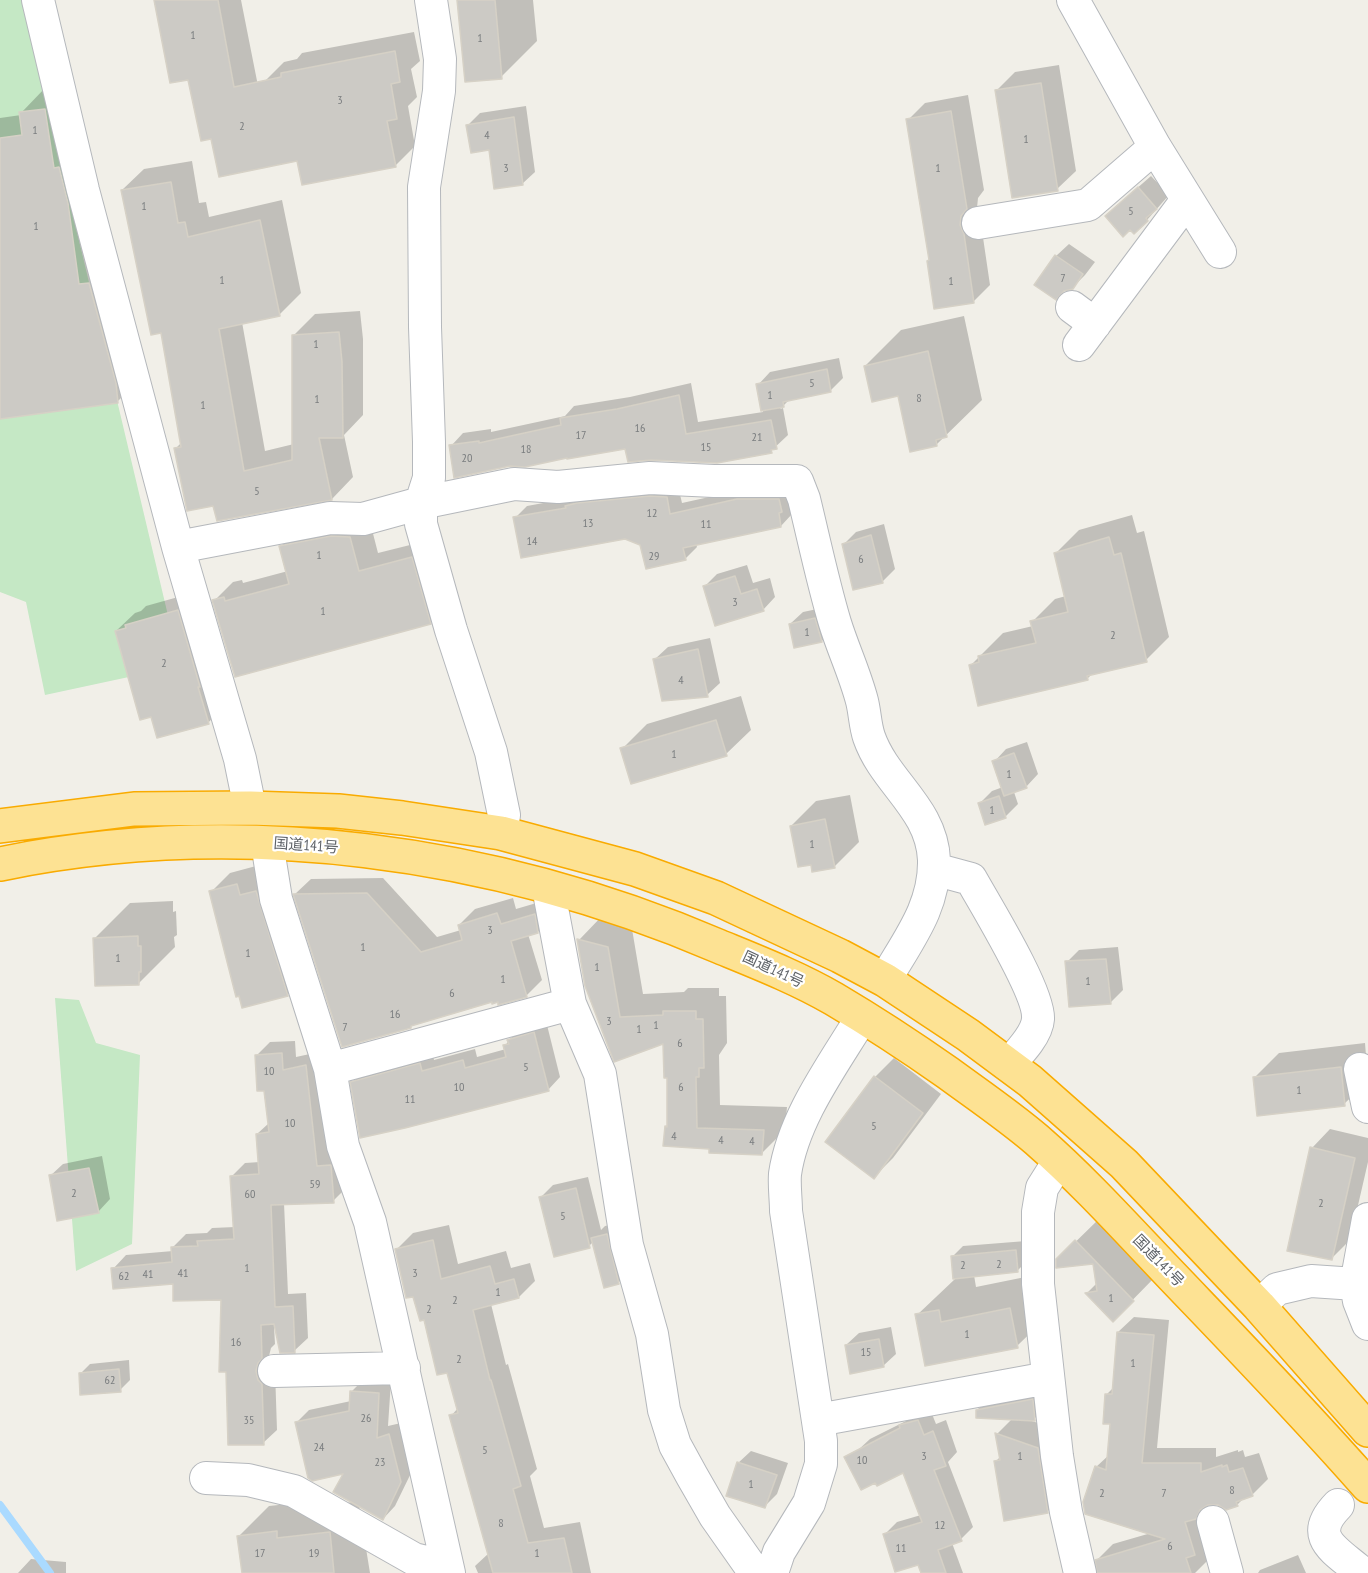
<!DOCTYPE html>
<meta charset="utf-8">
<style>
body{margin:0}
canvas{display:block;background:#f1efe8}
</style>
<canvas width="1368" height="1573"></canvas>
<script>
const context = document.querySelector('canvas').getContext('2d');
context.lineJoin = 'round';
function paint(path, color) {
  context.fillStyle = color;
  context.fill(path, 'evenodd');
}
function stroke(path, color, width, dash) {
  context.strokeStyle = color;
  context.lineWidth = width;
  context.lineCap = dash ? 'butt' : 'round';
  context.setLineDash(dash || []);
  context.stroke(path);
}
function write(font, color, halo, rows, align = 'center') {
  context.font = font + ' "PT Sans Narrow","Noto Sans JP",sans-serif';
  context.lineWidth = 4.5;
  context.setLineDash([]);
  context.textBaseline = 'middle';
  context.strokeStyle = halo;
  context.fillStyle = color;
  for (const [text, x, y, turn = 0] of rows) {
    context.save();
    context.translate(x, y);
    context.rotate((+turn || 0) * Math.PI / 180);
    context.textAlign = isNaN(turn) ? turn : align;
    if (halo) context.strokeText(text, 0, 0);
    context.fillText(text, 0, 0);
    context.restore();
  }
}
const green = new Path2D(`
 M0,0h22l158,666 -135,29 -19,-93 -26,-10z
 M55,998l24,2 17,43 44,12 -8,189 -56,27z`);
const shadow = new Path2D(`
 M157,0h84l19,96 4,-14 20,-20 13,-3 5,-6 112,-21 6,29 -9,8 6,28 -9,9 7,40 -20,20 -96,-7 -87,-22z
 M459,0h74l4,41 -36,36z
 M1059,65l17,106 -19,18 -61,-98 19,-19z
 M45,88l97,289 -24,24 -118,16v-299l21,-3v-2z
 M968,95l16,95 -6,8 -1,10 3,9 10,68 -17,17 -42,-42 -23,-140 17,-17z
 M526,106l9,66 -13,12 -54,-59 12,-12z
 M192,161l7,42 7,-1 3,15 73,-17 19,93 -22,22 -37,7 23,129 29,-7v-109l21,-21 45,-3 3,28v76l-19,20 9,42 -21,22 -114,21 -3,-16 -40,-55 7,-7 -20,-111 -40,-141 22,-21z
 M1151,176l18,19 -22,25 -17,8 -11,-24z
 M1069,244l26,18 -10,13 -13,13 -36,-3 20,-29z
 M964,316l18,84 -46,45 -37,-50 -34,-29 36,-36z
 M839,358l4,20 -12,12 -41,9 -10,10 3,-1 5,27 -17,16 -320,-5 12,-13 28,-4v3l74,-16 9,-10 56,-9 61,-14 7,39 65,-10 -5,-27 12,-13z
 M678,486l4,17 68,-15h41l1,26 -11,12 -85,18 1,3 -12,12 -60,-21 -110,-20 12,-12 49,-9z
 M1132,515l5,18 7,-2 25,106 -23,23 -53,13 -6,6 -116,-14 32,-32 30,-7 -1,-4 23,-23 11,-3 -10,-43 23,-23z
 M369,518l9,35 52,-13 19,64 -19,19 -216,-22 19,-19 9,-2 1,3 45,-12 -7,-25 19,-18z
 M884,524l11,45 -13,13 -39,-37 13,-13z
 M747,565l6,18 17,-5 5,19 -12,13 -58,-24 12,-12z
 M196,592l30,112 -18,19 -56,-8 -36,-84 19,-18 6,-2 5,-5z
 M827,607l7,21 -12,13 -27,5 -5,-22 13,-12z
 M710,638l10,45 -13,12 -52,-36 13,-12z
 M741,696l10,34 -25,24 -104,-5 25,-25z
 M1027,742l11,32 -12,13 -12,5 4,12 -12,12 -20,7 -6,-20 12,-12 11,-4 -9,-25 12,-13z
 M850,795l9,47 -25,25 -22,-4 -21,-37 25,-25z
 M256,866l50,110 -19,19 -76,-103 19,-19z
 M383,878l54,59 24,-7 -2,-5 16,-16 38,-11 3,11 34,-10 3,17 -15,16 -10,2 14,46 -16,16 -33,4 -80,24 -3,3 -115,-133 16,-15z
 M173,901v11l3,-1 1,24 -3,2 1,10 -36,36 -44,-45 35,-35z
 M602,916l29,7 12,71 41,-2 4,-4h31v8h7l1,47 -8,12 1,50 67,2 -2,23 -23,23 -96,-26 3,-2 -1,-49 -3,-34 -50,18 -36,-120z
 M1118,947l5,43 -12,12 -44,-40 12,-12z
 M546,1021l14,56 -12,13 -196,-7 13,-13 67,-18 2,8 41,-11 2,8 29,-8 -1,-3 4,-6 12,-12z
 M295,1041l1,16 23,-5 27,136 -13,13 -49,2 4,91 18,-1 2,45 -14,13 -20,-25 1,18 -4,4 -2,8 2,10 4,4 2,60 -14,13 -41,-145 -48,-15 -61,-14 13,-14 47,-4v-4l13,-13 21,-1 5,-5 23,-1 -4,-50 14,-14 15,-1 -3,-28 12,-11 -4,-34 -8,-34 13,-13z
 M1365,1043l3,38 -24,23 -89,-27 24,-24z
 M894,1058l47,36 -48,64 -19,19 1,-100z
 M1330,1129l38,9v24l-18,78 -19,19 -19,-111z
 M102,1156l8,43 -12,13 -48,-36 13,-12z
 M588,1177l13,53 4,-4 14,-3 12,47 -13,13 -25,-41 -4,4 -49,-48 13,-13z
 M1101,1217l56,58 -44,45 -26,-27 10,-10 -3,-20 -36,-4z
 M449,1225l9,39 48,-13 5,17 19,-5 5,18 -16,16 -28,7 15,61 2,-1 29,105 -7,7 14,52 36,-6 11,51h-113l-3,-7 14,-13 -38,-137 7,-8 -10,-37 -52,-121 17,-17z
 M1026,1241l1,20 -10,10 -43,4 2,12 69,-14 8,38 -36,35 -100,-31 38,-36 -2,-23 10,-10z
 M1134,1317l35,3 -12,128h59v9l22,-7v2l5,-2 2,7 14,-4 9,26 -16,16 -7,2 -8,8 -11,3 -7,-5h-10l-7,8 8,27 -7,7 4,16 -12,12h-96l-2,-13 16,-16 38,-11 -55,-66 13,-12 2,-32 -4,-29 7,-7 4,-55z
 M891,1327l5,27 -13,12 -37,-21 13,-12z
 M129,1360l1,20 -10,10 -40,-16 10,-10z
 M364,1379l27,2 -3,45 13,-3 12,46 -18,37 -12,13 -24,-14 11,68h-127l-4,-37 30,-30 38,-4 1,6 45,-6 -7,-30 -49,-50 12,-12 42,-9v-9z
 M1051,1381l2,19 -21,21 24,8 10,64 -19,19 -51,-51 5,-5 -4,-22 16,-16 -36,-8 19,-19z
 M930,1409l6,15 10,-4 11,32 -9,10 25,65 -12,12 -9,4 11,30h-41l-3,-10 -35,-28 13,-13 24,-7 -17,-44 -47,-20 13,-12z
 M751,1451l37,12 -11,31 -12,12 -27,-43z
 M1298,1555l8,18h-48l2,-3z
 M31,1559l35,3v11h-48z`);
const stream = new Path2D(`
 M0,1505l50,68`);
const building = new Path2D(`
 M154,0h64l16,87 47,-10v-4l114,-22 5,31 -9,2 6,35 -10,2 9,46 -94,18 -5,-24 -78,16 -8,-38 -10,2 -13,-61 -18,3z
 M457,0h38l7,79 -37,3z
 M1041,83l17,108 -46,7 -17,-108z
 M45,109l9,59 5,-1 9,36 11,81 10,-1 27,100 2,20 -118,16v-281l22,-3 -3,-23z
 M951,111l16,98 -6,7 -1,9 4,9 10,69 -40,6 -7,-48 2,-1 -23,-141z
 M514,117l9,68 -29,4 -5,-39 -18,3 -5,-28z
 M171,182l7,41 7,-1 3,15 72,-17 20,96 -61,13 25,142 48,-11v-125l47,-3 3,30 1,76h-24l13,62 -115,21 -4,-15 -26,5 -13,-63 7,-1 -20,-114 -10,2 -30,-145z
 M1138,187l19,22 -11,9 2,3 -14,13 -4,-4 -7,7 -18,-21z
 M1055,255l28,19 -10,15 -9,2 -8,9 -22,-15z
 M928,351l19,86 -11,3 1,6 -27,6 -12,-56 -26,6 -8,-36z
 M827,369l4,23 -48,10 1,5 -23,4 -5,-27z
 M679,395l7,39 85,-14 6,29 -6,1 1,3 -55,10 -66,-3 -23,2 -3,-13 -58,10v-1l-42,9 -15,-1 -56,12 -5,-33 30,-4v2l82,-18 -1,-7 57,-9z
 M650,496l17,1 3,17 67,-15h42l3,13 -3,1 2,14 -98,21 3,12 -40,9 -6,-24 -15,-6 -104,19 -8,-41 53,-9 -1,-2 12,-3z
 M871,535l12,48 -30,7 -11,-46z
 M331,536l19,1 9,34 53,-14 19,67 -196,53 -23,-77 12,-3 1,4 64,-17 -10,-38z
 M1109,537l5,18 7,-2 26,109 -60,14 1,4 -110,26 -9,-41 10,-3 -1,-6 58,-13 -6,-22 38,-9 -14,-59z
 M735,576l6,18 16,-5 7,22 -49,15 -12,-40z
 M178,610l22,77h-2l11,37 -52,14 -6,-21 -11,3 -25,-89 11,-3 -1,-3z
 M815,618l7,24 -28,6 -5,-24z
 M698,649l10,48 -46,4 -9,-42z
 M716,720l11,36 -96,28 -11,-36z
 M1014,753l13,35 -23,8 -12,-35z
 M999,796l7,22 -21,7 -7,-22z
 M825,819l10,49 -23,4 -1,-7 -13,2 -8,-41z
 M237,884l3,11 16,-4 32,105 -46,12 -3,-12 -3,1 -27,-106z
 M367,893l54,59 41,-12 -4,-15 39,-12 4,11 34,-10 3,19 -27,8 16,56 -29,8v-3l-6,2v-2l-81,24v2l-69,19 -49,-153z
 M138,936v10h3v26h-2v13l-44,1 -2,-48z
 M577,939l31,8 12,70 43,-2v-4h33v8h7l1,49h-5v9h-3l1,51 67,2 -2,25 -53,-2v-4l-46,-3 2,-20 2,1v-49h-3l-1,-34 -49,18 -29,-76z
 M1106,959l5,45 -42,3 -4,-46z
 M534,1032l15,59 -144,37 -45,10 -10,-56 70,-19 2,8 41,-11 2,8 41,-11 -3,-12 6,-1 -2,-4z
 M282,1053l1,17 23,-5 11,101 14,-1 3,38 -63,2 4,102 18,-1 2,47h-15l-6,-29 -13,1 1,34 -4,4 -2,8 2,9 4,4 2,61h-36l-2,-73h-7l2,-72 -48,1v-17l-60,5 -2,-21 61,-6 -1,-15 27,-1 -1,-5 37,-2 -4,-63 29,-2 -3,-40 13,-2 -5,-41h-7l-2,-36z
 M1341,1067l4,39 -88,10 -4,-39z
 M874,1076l49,37 -49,66 -49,-37z
 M1310,1147l45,11 -23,102 -45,-9z
 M89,1168l10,45 -42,8 -8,-46z
 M576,1188l14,60 -36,9 -15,-60z
 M607,1234l12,50 -15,4 -13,-50z
 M433,1240l8,39 49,-13 5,18 19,-5 5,19 -46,12 17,70h1l30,106 -8,3 15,54 36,-5 8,35h-79l-44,-158 9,-2 -11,-40 -10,2 -13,-55 -4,1 -7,-24 -7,1 -11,-49z
 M1075,1240l59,61 -21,21 -28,-29 12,-2 -4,-27 -37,4v-9z
 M1016,1250l2,22 -65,7 -2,-23z
 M1010,1308l8,40 -93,18 -10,-52 24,-4 2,12z
 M1117,1332l37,3 -12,128h59v9l21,-7v2l5,-2 2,7 14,-4 10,28 -17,6 2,4 -12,4 -8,-5h-10l-8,5 -4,9 -11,3 10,33 -9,3 5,15h-94l-2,-13 70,-21 -80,-25 -2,-12 12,-36 11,4 4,-46h-7l2,-30h7z
 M879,1339l5,28 -34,7 -5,-29z
 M119,1369l2,23 -41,3 -1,-22z
 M350,1391l29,2 -2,45 12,-4 12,48 -18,38 -50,-28 10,-18 -31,7 -4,-3 -13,-56 54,-11z
 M1033,1399l2,22 -59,-3v-8z
 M918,1420l6,15 9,-4 13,35 -12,4 28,71 -24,9 8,23h-25l-3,-8 -23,7 -12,-38 39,-12 -19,-49 -26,13 -2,-3 -14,7 -17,-33 56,-29 -1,-3z
 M995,1433l43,15 10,65 -44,8 -10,-60 6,-1z
 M737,1462l40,13 -12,33 -39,-12z
 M277,1531v7l53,-6 4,41h-92l-5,-37z`);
const street = new Path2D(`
 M38,0l45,190 95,357 62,212 10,49
 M431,0l9,59 -1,32 -15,96 1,140 4,115v36l-8,25v21l30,106 40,122 13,63 -3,18
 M1073,0l82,147 65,105
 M978,223l110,-18 67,-58
 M1072,307l23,17
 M1079,345l108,-145
 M178,547l152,-29 33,1 58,-16 93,-19 44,3 92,-9 64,3h83l7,18c10,41 19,84 31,124 8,26 20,51 27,78 3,12 3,24 7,36 16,46 63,71 65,123 1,47 -26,80 -49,120
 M267,843l9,56 54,170 13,77 27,76 79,351
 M934,869l37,10c15,27 69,114 67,140 -1,16 -20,35 -30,46
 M548,887l22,117 30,70 27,171 25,89 12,76 11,35 17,31 23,40 40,57
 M330,1069l240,-65
 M1360,1069l8,38
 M1059,1161l-17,27 -4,24v72l19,172 9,56 14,61
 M1356,1284l12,-65
 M1259,1306l18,-17 34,-8 45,3 3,17 9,23
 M274,1371l130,-3
 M818,1420l230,-42
 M206,1478l42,2 46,11 120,68 33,8
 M1338,1505c-32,33 -2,45 24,68
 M1213,1522l14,51
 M772,1573l7,-21 30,-49 12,-39v-23l-35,-230c0,-12 -2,-25 -1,-37 8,-56 48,-109 77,-157`);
const highway = new Path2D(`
 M0,826l134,-17 116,-1 88,3 64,7 99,15 134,36 81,29 124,58 45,24 83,55 62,46 94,83 135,142 109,124
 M0,864c240,-49 494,-14 718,82 39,16 80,32 116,53 39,23 77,48 114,74 30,22 61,43 89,67 48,42 91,90 135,136 66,69 133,138 196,210`);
const numberNames = [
 ["1",193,36],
 ["1",480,39],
 ["3",340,101],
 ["2",242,127],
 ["1",35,131],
 ["4",487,136],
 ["1",1026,140],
 ["3",506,169],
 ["1",938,169],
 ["1",144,207],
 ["5",1131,212],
 ["1",36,227],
 ["7",1063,279],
 ["1",222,281],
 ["1",951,282],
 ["1",316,345],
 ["5",812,384],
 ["1",770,396],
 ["8",919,399],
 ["1",317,400],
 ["1",203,406],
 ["16",640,429],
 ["17",581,436],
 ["21",757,438],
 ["15",706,448],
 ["18",526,450],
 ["20",467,459],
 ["5",257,492],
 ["12",652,514],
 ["13",588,524],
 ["11",706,525],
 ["14",532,542],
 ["1",319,556],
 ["29",654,557],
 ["6",861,560],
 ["3",735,603],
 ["1",323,612],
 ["1",807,633],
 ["2",1113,636],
 ["2",164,664],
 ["4",681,681],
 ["1",674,755],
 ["1",1009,775],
 ["1",992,811],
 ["1",812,845],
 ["3",490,931],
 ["1",363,948],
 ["1",248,954],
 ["1",118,959],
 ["1",597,968],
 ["1",503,980],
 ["1",1088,982],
 ["6",452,994],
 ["16",395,1015],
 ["3",609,1022],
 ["1",656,1026],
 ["7",345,1028],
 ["1",639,1030],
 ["6",680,1044],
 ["5",526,1068],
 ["10",269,1072],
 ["10",459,1088],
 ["6",681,1088],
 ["1",1299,1091],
 ["11",410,1100],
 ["10",290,1124],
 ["5",874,1127],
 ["4",674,1137],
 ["4",721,1141],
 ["4",752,1142],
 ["59",315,1185],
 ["2",74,1194],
 ["60",250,1195],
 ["2",1321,1204],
 ["5",563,1217],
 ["2",999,1265],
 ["2",963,1266],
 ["1",247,1269],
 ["41",183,1274],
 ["3",415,1274],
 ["41",148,1275],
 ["62",124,1277],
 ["1",498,1293],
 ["1",1111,1299],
 ["2",455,1301],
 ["2",429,1310],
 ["1",967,1335],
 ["16",236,1343],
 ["15",866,1353],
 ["2",459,1360],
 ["1",1133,1364],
 ["62",110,1381],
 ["26",366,1419],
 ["35",249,1421],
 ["24",319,1448],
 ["5",485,1451],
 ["3",924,1457],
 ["1",1020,1457],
 ["10",862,1461],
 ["23",380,1463],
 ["1",751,1485],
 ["8",1232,1491],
 ["2",1102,1494],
 ["7",1164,1494],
 ["8",501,1524],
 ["12",940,1526],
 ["6",1170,1547],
 ["11",901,1549],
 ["17",260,1554],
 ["19",314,1554],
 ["1",537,1554]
];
const streetNames = [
 ["国道141号",306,846,4],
 ["国道141号",773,970,25],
 ["国道141号",1158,1261,46]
];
paint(green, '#c5e8c5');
paint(shadow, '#0003');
stroke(stream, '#aadaff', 8);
paint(building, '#cccac5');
stroke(building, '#d6d1c6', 1.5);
stroke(street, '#b5b8bc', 34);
stroke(highway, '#f9ab00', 36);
stroke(street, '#fff', 32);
stroke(highway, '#fde293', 33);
write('12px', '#7a7d7f', null, numberNames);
write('15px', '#5f6368', '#fff', streetNames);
</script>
